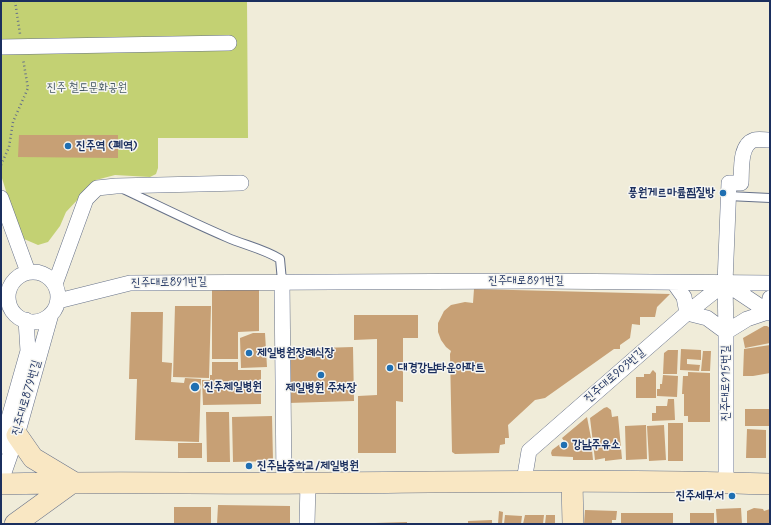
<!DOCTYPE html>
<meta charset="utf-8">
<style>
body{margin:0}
#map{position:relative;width:771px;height:525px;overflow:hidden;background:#f0ecd9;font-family:Mynerve,sans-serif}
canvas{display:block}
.frame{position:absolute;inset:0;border:2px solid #1b2f5e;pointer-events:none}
</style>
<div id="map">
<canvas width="771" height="525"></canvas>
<div class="frame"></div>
</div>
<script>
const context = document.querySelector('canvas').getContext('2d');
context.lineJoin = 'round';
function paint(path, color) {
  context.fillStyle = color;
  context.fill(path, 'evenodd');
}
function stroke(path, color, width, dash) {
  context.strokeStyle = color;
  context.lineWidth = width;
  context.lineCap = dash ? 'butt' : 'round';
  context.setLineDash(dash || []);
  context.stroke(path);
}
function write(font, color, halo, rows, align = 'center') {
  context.font = font + ' Mynerve,"Poor Story",sans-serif';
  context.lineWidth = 3;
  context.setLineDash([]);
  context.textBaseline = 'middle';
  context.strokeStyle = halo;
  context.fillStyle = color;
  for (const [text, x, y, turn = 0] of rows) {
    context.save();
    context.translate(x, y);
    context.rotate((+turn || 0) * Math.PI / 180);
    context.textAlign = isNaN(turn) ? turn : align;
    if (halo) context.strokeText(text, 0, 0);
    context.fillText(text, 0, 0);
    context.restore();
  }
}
const green = new Path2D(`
 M1,1h246l1,137h-90v30l-2,6 -6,3 -35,-2 -19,5 -30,32 -6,14 -12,16 -10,3 -14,-6 -8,-16 -15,-48z`);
const building = new Path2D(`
 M19,135h99v23l-100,-1z
 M212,288h47v43l-21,1v27h-26z
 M474,289l196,5 -13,13 -2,10h-15v8l-8,-1 -2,14 -10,7v4h-6l-69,49 -10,2 -27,25 1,13h-4v6l-5,1 -1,8 -44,1 -3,-2 -2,-98 1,-3 -5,-4 -5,-7 -3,-8v-9l6,-12 7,-6 14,-3 8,1z
 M175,306h36l-2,72 -36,-1z
 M131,312h32l-1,50 10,1 -1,19 13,1 1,-5 16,1 -2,63 -64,-2 2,-61h-8z
 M354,315h64v23h-15v64l-7,-1v52h-38v-57l19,-1v-56l-23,1z
 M764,326h3l3,2v15l-25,5 -2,-10z
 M253,333h12l2,34 -26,1 -1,-30z
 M770,345v28l-17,3h-10l1,-27z
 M353,347l1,54 -66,2 -1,-54z
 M681,349l20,1v10l-14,-1v5l13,1 -1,6 -19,-1z
 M668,350h10l-1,24h-14l1,-21z
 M703,351h8l-1,20h-9z
 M212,362h26v8h23v34l-58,1 -1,-25h8v-5h2z
 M653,370l3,3v25h-20v-21h8v-3h6l2,-3z
 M688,372l22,1v49h-22v-6h-4v-22h9h-11l1,-18h5z
 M663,375l15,1 -1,21 -20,-1v-7h3v-5h2z
 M668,399h6l1,21 -23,1v-8h4v-7h11z
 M607,407l4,3 1,7 6,-1 4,43 -17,2v-3l-10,2 -5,-42 14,-10z
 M745,409h25v17h-25z
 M206,412h23l1,50h-23z
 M272,416l1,45 -40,1 -1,-45z
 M587,417l4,21 -7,2 4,10h4l1,10h-20v-3l-21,-1 -1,-3 1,-3 12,-9 -2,-3z
 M668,423h15v38h-15z
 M646,425l1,34 -21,1 -1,-34z
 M664,425l2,35 -17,1 -2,-35z
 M747,429l19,1v28h-20z
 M178,443h24v15h-24z
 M218,505l72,1v18h-73z
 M174,507h37v17h-37z
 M741,508l1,16h-25l-1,-15z
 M754,508l9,1 1,2 6,-2v15h-23v-13z
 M585,510l32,1 -1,9h-4v4h-28z
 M499,511l4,1 -1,12h-4z
 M621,513h52v11h-52z
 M690,513h24v11h-24z
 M505,515l17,1 -1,8h-17z
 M525,515h19l-1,9h-20z
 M546,515h9v9h-10z
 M492,520v4h-24v-3z
 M407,522v2h-32v-1z`);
const path = new Path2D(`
 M15,1l5,33
 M1,165l8,-18 4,-25 15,-34 -5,-29`);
const lane = new Path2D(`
 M123,189c34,16 68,33 103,48 18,8 38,12 54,22l2,22
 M728,196l42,2`);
const street = new Path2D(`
 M1,47l228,-4
 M1,198l27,74
 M8 297a25 25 0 1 1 50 0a25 25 0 1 1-50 0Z
 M282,281l2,202
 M674,283l10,14 3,16 20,5 19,14 21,-13 21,-7 2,-14
 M725,283l45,30
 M55,284l31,-85 11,-11 19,-2 125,-3
 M58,301l72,-18 405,-2 235,2
 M1,446l27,-95 -2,-31
 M1,481l16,-46 34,-121
 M524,481l5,-30 158,-138 38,-30
 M726,482v-150l-1,-49 4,-100h12c1,-12 -2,-38 13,-43 4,-1 11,0 16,0
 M307,524l1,-41`);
const secondary = new Path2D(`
 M572,482l1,42
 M1,484c103,-3 206,0 309,-1 153,-1 307,-4 460,1
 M15,524l58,-42 -40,-24 -16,-23`);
const markers = [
 [68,146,4,"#1f6fb2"],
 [723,193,4,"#1f6fb2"],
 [249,353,4,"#1f6fb2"],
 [390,368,4,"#1f6fb2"],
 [321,375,4,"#1f6fb2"],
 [195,387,5,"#1f6fb2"],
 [564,445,4,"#1f6fb2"],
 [249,466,4,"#1f6fb2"],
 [732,496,4,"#1f6fb2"]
];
const parkNames = [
 ["진주 철도문화공원",87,88]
];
const poiNames = [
 ["진주역 (폐역)",76,146],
 ["풍원게르마륨찜질방",715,193,"right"],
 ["제일병원장례식장",257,353],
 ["대경강남타운아파트",398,368],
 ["진주제일병원",204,387],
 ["제일병원 주차장",321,388,"center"],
 ["강남주유소",572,445],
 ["진주남중학교/제일병원",257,466],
 ["진주세무서",724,496,"right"]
];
const streetNames = [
 ["진주대로891번길",526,281],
 ["진주대로891번길",169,283,-1],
 ["진주대로903번길",615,376,-41],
 ["진주대로915번길",726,383,-90],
 ["진주대로879번길",27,398,-74]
];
paint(green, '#c3d173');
paint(building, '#c7a075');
stroke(lane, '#667189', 10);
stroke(street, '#667189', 16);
stroke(secondary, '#667189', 22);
stroke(path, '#667189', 2.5, [1, 3]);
stroke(lane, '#fff', 8);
stroke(street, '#fff', 15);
stroke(secondary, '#f9e7c3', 21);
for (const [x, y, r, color] of markers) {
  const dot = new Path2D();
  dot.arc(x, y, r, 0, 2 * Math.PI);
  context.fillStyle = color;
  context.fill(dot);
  stroke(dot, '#f6f6f2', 1.5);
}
write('12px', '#455863', '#f6f6f2', parkNames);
write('bold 12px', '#1b2f5e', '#f6f6f2', poiNames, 'left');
write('12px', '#1b2f5e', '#f6f6f2', streetNames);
</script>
